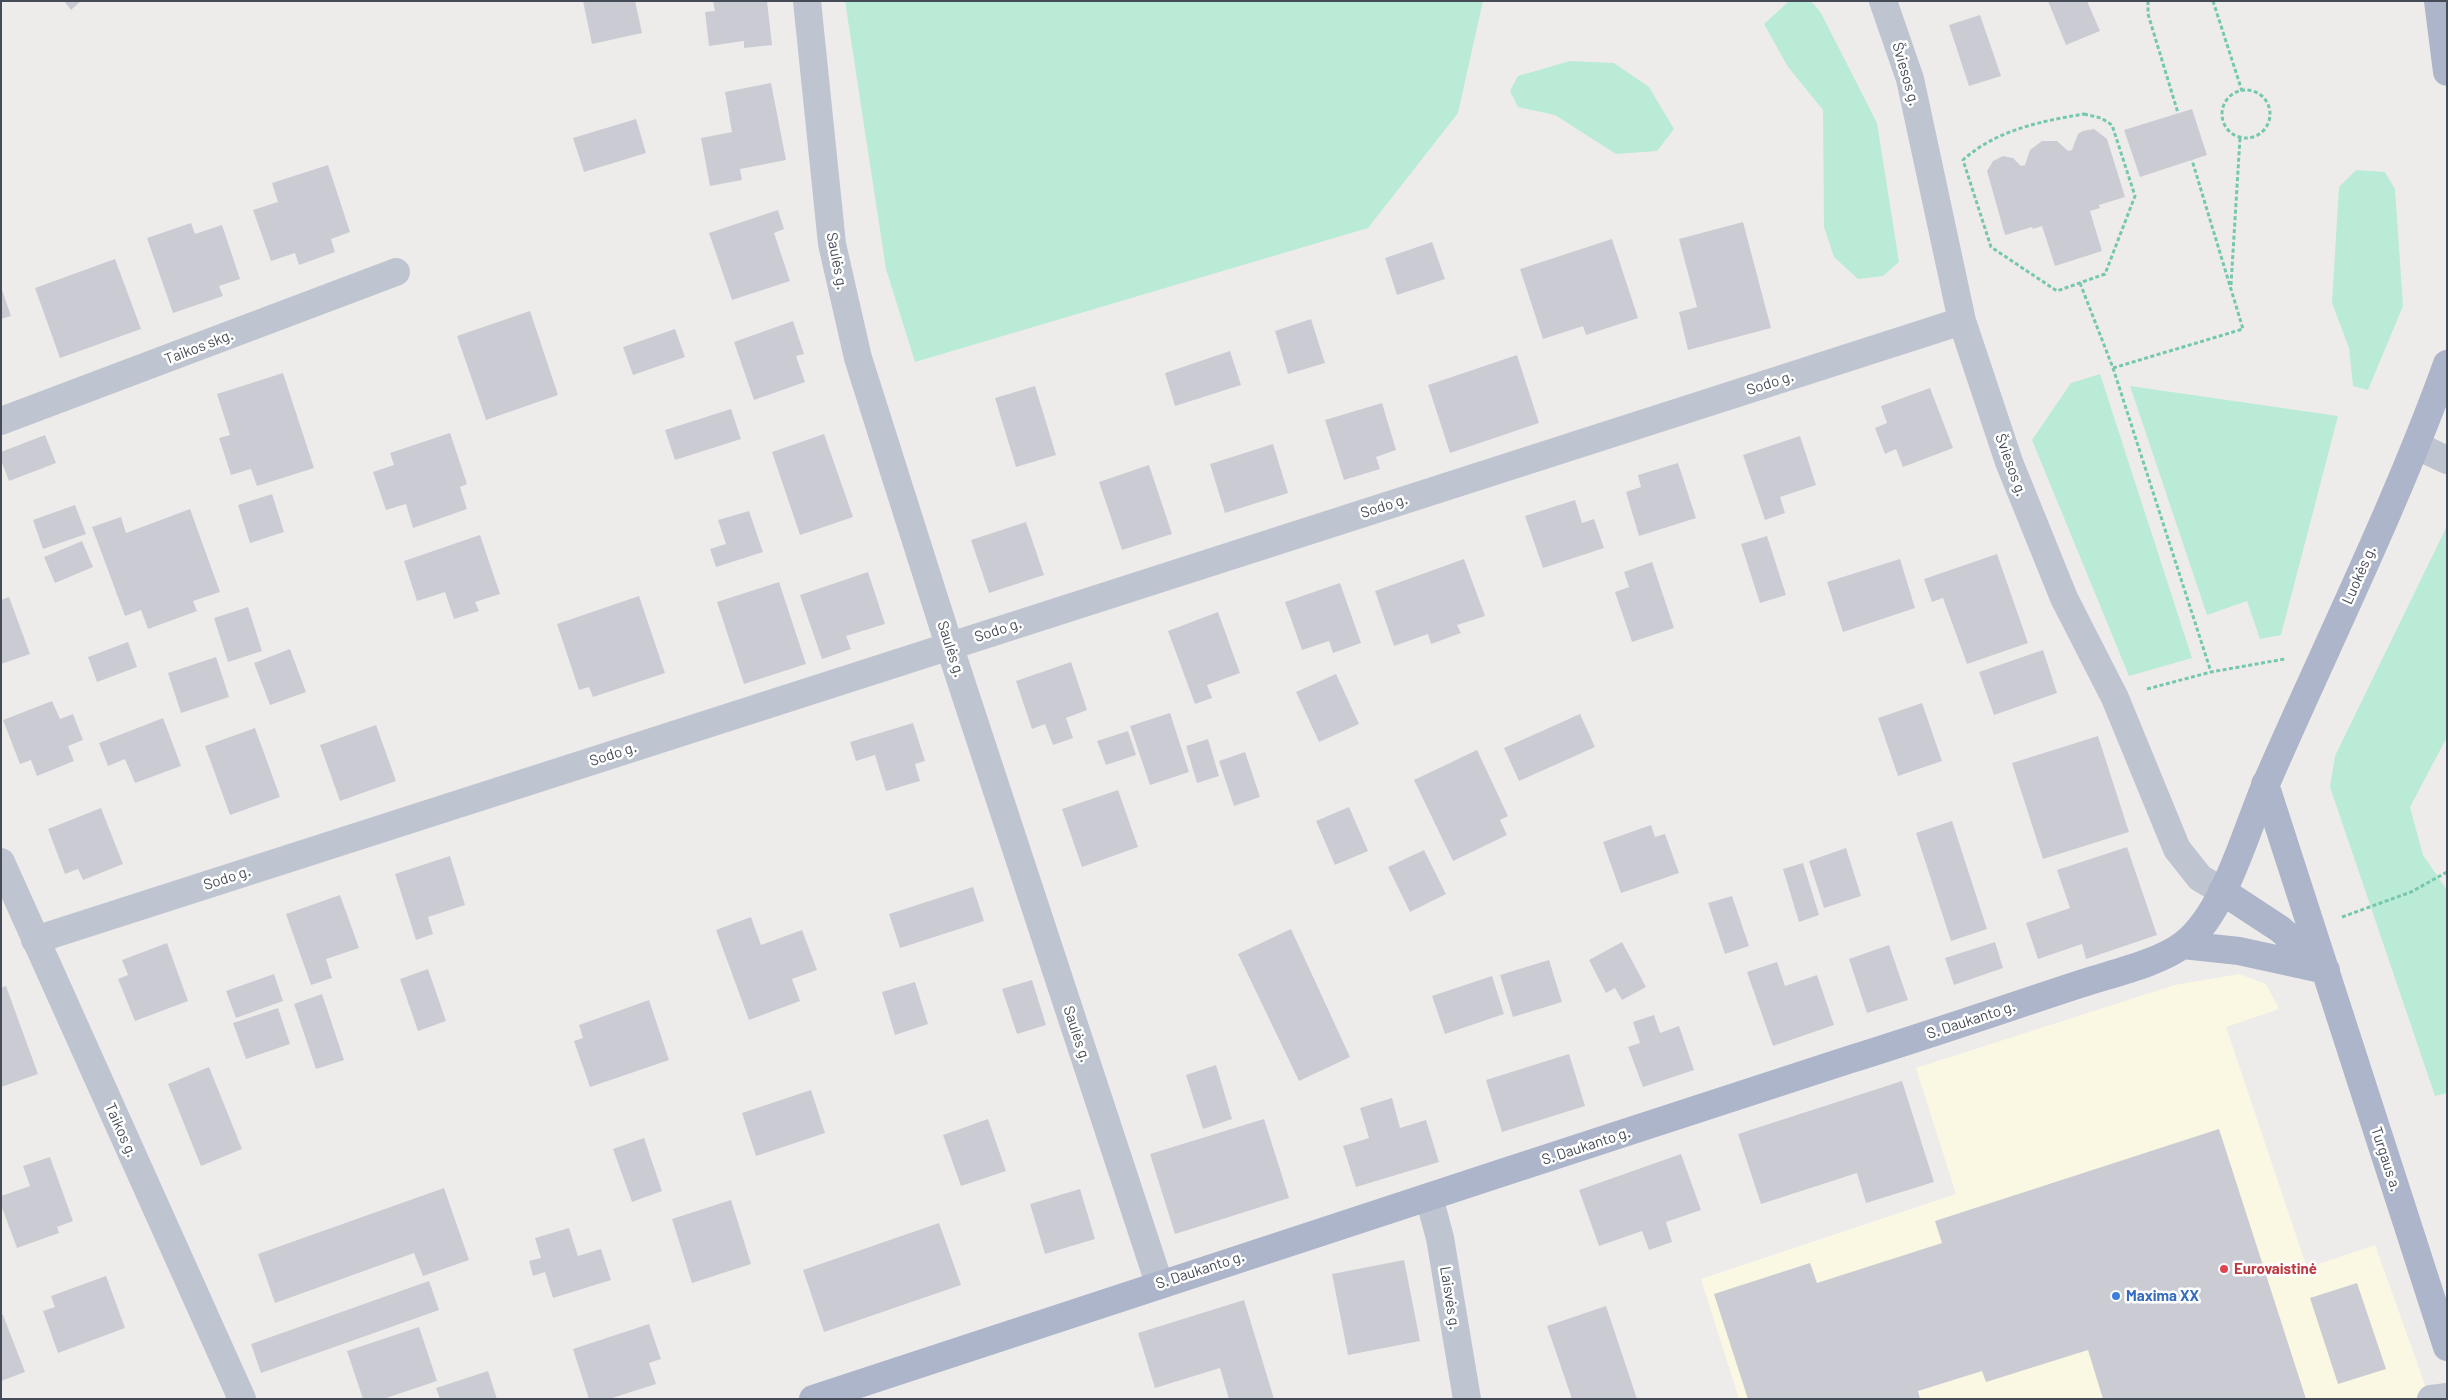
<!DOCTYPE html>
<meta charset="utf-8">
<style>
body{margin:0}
#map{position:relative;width:2448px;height:1400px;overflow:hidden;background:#eeeceb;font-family:Barlow,sans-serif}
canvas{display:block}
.frame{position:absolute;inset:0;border:2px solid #454b57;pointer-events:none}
</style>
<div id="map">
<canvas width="2448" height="1400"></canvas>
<div class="frame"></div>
</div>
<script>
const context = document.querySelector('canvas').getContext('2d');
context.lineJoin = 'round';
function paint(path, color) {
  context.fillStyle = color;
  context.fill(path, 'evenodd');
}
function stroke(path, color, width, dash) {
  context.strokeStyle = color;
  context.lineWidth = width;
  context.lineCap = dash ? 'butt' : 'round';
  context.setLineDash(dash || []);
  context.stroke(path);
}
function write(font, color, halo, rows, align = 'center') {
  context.font = font + ' Barlow,sans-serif';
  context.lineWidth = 5;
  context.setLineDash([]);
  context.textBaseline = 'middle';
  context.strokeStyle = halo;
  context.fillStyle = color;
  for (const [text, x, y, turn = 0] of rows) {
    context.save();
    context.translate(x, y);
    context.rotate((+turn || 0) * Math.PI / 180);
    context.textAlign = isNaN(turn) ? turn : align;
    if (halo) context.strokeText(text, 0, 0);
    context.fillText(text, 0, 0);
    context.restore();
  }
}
const commercial = new Path2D(`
 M2239,974l27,10 13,25 -53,18 81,241 68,-23 55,154h-691l-38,-120 255,-85 -40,-126 259,-83z`);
const green = new Path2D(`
 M845,1h638l-25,112 -90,115 -453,134 -29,-93z
 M1811,1l10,12 56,110 22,139 -16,14 -25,3 -24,-22 -10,-30 -1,-117 -35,-43 -24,-43 24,-22z
 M1570,61l44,2 35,24 25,42 -17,22 -41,3 -61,-39 -37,-8 -8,-16 8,-15z
 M2356,170l29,2 10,17 8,117 -35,84 -15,-4 -4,-38 -17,-45 7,-116z
 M2100,374l92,284 -63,18 -97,-236 39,-57z
 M2130,386l208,30 -57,219 -21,4 -13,-38 -40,14z
 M2447,526v211l-37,70 13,48 24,35v203l-12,3 -105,-309 5,-31z`);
const building = new Path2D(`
 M64,1h17l-10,9z
 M583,1h52l7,32 -50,11z
 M713,1h54l5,44 -28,3v-7l-35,5 -4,-34 10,-1z
 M2048,1h39l13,30 -34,14z
 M1980,15l21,61 -32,10 -20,-61z
 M771,83l15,77 -46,9 2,11 -32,6 -9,-48 31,-6 -7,-40z
 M2192,109l15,46 -67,22 -16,-47z
 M636,119l10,34 -62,19 -11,-34z
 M2094,129l13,10 18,58 -26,8 1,3 -10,3 12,40 -47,15 -13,-40 -9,3 -1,-2 -27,8 -18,-64 6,-10 10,-5 10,2 8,8 4,-1 5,-15 12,-9h15l11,10 4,-1 6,-16 5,-3z
 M328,165l22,67 -19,7 4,13 -36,13 -4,-12 -24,8 -18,-51 25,-8 -6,-19z
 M778,210l6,19 -10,4 16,48 -58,19 -23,-67z
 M1743,222l28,106 -83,22 -9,-38 18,-5 -18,-68z
 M191,223l4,11 27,-9 18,54 -21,7 4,10 -50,17 -26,-75z
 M1612,239l26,79 -52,17 -3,-9 -40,13 -23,-70z
 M1432,242l13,37 -48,16 -12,-37z
 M115,259l26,70 -81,29 -25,-70z
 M1,287l10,29 -10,3z
 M530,311l28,84 -72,25 -29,-84z
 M1311,319l14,44 -37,11 -13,-43z
 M793,321l11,33 -8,2 9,26 -51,18 -20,-58z
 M675,329l10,28 -52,18 -10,-28z
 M1230,351l11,34 -66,21 -10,-33z
 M1517,355l22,68 -89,30 -22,-68z
 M283,373l31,95 -57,18 -6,-17 -20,6 -12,-37 11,-3 -13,-41z
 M1035,386l21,69 -40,12 -21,-69z
 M1930,388l23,60 -50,19 -7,-18 -11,5 -10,-26 12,-5 -6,-17z
 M1382,403l14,47 -20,7 4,12 -36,11 -19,-60z
 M731,409l10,30 -66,21 -10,-30z
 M450,433l17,51 -7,3 7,22 -54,19 -7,-24 -20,6 -13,-38 21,-7 -4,-12z
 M824,434l29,83 -53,18 -28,-83z
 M45,435l11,28 -47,18 -8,-21v-8z
 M1800,436l16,49 -36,12 5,16 -20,7 -22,-65z
 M1273,444l15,49 -63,20 -15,-49z
 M1678,463l18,55 -57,18 -13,-44 15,-5 -3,-12z
 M1149,465l23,69 -50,16 -23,-68z
 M272,494l12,38 -34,11 -12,-38z
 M1575,500l7,23 12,-4 10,29 -61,20 -18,-52z
 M75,505l11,29 -43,15 -10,-29z
 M190,509l30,83 -27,9 4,10 -49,18 -7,-19 -16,6 -33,-89 29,-10 5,16z
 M749,511l14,41 -47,15 -6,-18 16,-5 -8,-24z
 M1026,522l18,53 -55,18 -18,-53z
 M480,535l20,59 -25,8 4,9 -25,8 -9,-27 -28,9 -13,-40z
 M1767,536l19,59 -26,8 -19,-59z
 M82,541l11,26 -38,16 -11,-26z
 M1997,554l31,89 -61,21 -24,-66 -11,4 -8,-23z
 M1464,559l21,57 -28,9 4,8 -30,11 -3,-10 -34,12 -19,-55z
 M1900,559l15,49 -72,24 -16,-50z
 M1652,562l22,66 -42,14 -17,-50 14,-5 -5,-15z
 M868,572l17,52 -39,12 5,13 -29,10 -22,-64z
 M779,582l27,82 -62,20 -27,-82z
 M1340,583l21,60 -28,10 -4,-12 -27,9 -17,-48z
 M639,596l26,77 -72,24 -4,-10 -10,3 -22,-66z
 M9,597l21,57 -29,10v-64z
 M248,607l14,44 -34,11 -14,-44z
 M1218,612l22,61 -33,12 5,13 -17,6 -27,-73z
 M128,642l9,25 -40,15 -9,-25z
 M290,649l16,43 -36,13 -16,-42z
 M2043,650l14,43 -63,22 -15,-43z
 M216,657l13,40 -48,16 -13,-40z
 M1071,662l16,48 -21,8 7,20 -20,7 -8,-21 -13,5 -16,-48z
 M1336,674l23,50 -40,18 -23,-50z
 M52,701l8,18 13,-5 10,26 -15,6 6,15 -37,15 -6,-16 -11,4 -17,-44z
 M1922,703l20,58 -44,15 -20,-58z
 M1170,713l19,59 -39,13 -20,-59z
 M1580,714l15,33 -76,34 -15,-33z
 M163,718l18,48 -46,17 -10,-24 -17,7 -9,-23z
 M913,723l12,38 -10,3 5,17 -34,10 -11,-36 -19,6 -6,-19z
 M376,725l20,56 -56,20 -20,-56z
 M255,728l25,69 -50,18 -25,-69z
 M1128,731l8,24 -30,10 -9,-24z
 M2098,736l31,96 -86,27 -31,-96z
 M1208,739l11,37 -22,7 -11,-37z
 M1477,750l31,66 -8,4 7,15 -54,26 -39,-81z
 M1245,752l15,45 -26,9 -15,-45z
 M1118,790l20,57 -56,20 -20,-58z
 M1349,807l19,44 -33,14 -19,-44z
 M101,808l22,56 -40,16 -5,-11 -13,5 -17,-45z
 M1952,821l35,108 -36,12 -35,-108z
 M1651,825l4,12 10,-3 14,39 -58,20 -18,-51z
 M2127,847l30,88 -71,24 -4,-15 -44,15 -12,-36 44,-15 -13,-38z
 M1846,848l15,48 -37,12 -15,-47z
 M1424,850l22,44 -36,18 -22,-45z
 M450,856l15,49 -37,12 5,17 -17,6 -21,-66z
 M1803,863l16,52 -20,7 -16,-53z
 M973,887l11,34 -84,27 -11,-34z
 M340,895l19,53 -33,11 6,19 -21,7 -25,-71z
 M1732,896l17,50 -24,8 -17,-51z
 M751,917l10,28 41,-15 15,40 -25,9 8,22 -51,19 -33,-90z
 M1291,929l59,128 -51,24 -61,-127z
 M1622,942l24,45 -24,13 -7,-12 -9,5 -17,-33z
 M1995,942l8,26 -49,17 -9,-27z
 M167,943l21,58 -53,20 -17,-42 10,-4 -6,-15z
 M1889,945l19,55 -41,13 -18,-54z
 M1549,960l13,42 -49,15 -13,-42z
 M1777,962l8,24 32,-11 17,50 -61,21 -26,-74z
 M428,969l18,52 -28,10 -18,-52z
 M274,974l9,27 -47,17 -10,-27z
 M1492,976l12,38 -59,20 -13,-38z
 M1032,980l14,45 -29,9 -15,-45z
 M915,982l13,42 -33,11 -13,-43z
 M6,986l32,88 -37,13v-99z
 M322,994l22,66 -28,9 -22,-65z
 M649,1000l20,60 -79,27 -16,-46 9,-3 -4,-13z
 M278,1008l12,36 -44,15 -13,-36z
 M1654,1015l6,18 19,-7 15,44 -51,17 -15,-40 12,-4 -7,-21z
 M1569,1054l16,52 -83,26 -16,-52z
 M1216,1065l16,54 -29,10 -17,-54z
 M209,1067l33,82 -41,17 -33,-82z
 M1902,1081l32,101 -68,21 -9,-30 -96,31 -23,-70z
 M811,1090l14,43 -69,23 -14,-43z
 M1392,1098l8,30 26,-8 13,42 -83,25 -13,-41 26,-8 -9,-30z
 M988,1119l18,52 -45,15 -18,-51z
 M1264,1119l25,79 -114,36 -25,-80z
 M2219,1129l87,270h-203l-15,-49 -102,32 -4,-11 -64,20 2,8h-172l-34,-105 96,-31 7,20 125,-40 -7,-22z
 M644,1138l18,53 -30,11 -19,-53z
 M1681,1154l20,56 -35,12 6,20 -23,8 -7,-19 -43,15 -20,-56z
 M50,1157l23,64 -16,6 2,6 -42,15 -16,-43v-9l29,-10 -7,-20z
 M444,1188l25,72 -46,16 -9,-23 -139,50 -17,-49z
 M1080,1189l15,50 -50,15 -15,-50z
 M731,1200l20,64 -59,19 -20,-64z
 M939,1223l22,62 -137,47 -21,-62z
 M569,1228l9,28 23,-7 10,31 -58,18 -8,-26 -12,4 -4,-15 12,-3 -6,-20z
 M1404,1260l16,81 -72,14 -16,-81z
 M106,1276l19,52 -67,25 -15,-42 12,-4 -4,-11z
 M429,1281l10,29 -178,63 -10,-29z
 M2357,1283l29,86 -48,15 -28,-86z
 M1244,1300l30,99h-45l-9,-31 -65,20 -17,-55z
 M1606,1306l31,93h-65l-25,-73z
 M1,1315h2l22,57 -24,9z
 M649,1324l12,35 -12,4 7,21 -47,15h-20l-16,-50z
 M419,1327l18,54 -54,18h-20l-16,-48z
 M488,1371l9,28h-57l-4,-11z`);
const path = new Path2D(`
 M2148,1v13l30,99
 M2213,1l29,90
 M2222 114a24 24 0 1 1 48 0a24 24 0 1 1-48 0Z
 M2084,114l17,4 11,7 23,71 -30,78 -48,17 -66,-44 -28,-87c33,-30 79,-39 121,-46z
 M2080,283l33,85 98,304
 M2231,285l9,-147
 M2113,368l130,-39 -51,-169
 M2147,689l64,-17 74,-13
 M2342,917l69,-25 36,-20`);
const minor = new Path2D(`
 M807,1l25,243 26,114 91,287 210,638
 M1883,1l27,78 52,242 47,141 55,136 51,100 62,151 23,29 22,13
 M1,421l395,-149
 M2417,446l30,14
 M1,862l241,537
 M35,940l1927,-619
 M1429,1197l11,41 27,161
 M2431,1399l16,-2`);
const major = new Path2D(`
 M2438,1l9,71
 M2265,784l182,563
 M2222,891l58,38 45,40
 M2183,945l56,6 87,19
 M813,1399c344,-115 690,-226 1035,-339 77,-24 153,-50 229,-75 32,-11 81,-21 107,-41 42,-32 63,-119 85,-167 60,-137 127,-272 178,-413`);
const markers = [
 [2224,1269,5,"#e0444e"],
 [2116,1296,5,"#3f7fe0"]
];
const streetNames = [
 ["Šviesos g.",1906,74,74],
 ["Saulės g.",837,261,79],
 ["Taikos skg.",199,347,-21],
 ["Sodo g.",1770,383,-18],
 ["Šviesos g.",2011,465,70],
 ["Sodo g.",1384,506,-18],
 ["Luokės g.",2359,575,-66],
 ["Sodo g.",998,630,-18],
 ["Saulės g.",951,649,72],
 ["Sodo g.",613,754,-18],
 ["Sodo g.",227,878,-18],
 ["S. Daukanto g.",1971,1020,-18],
 ["Saulės g.",1077,1034,72],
 ["Taikos g.",121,1130,66],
 ["S. Daukanto g.",1586,1146,-18],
 ["Turgaus a.",2386,1159,72],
 ["S. Daukanto g.",1200,1270,-18],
 ["Laisvės g.",1450,1298,81]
];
const healthNames = [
 ["Eurovaistinė",2234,1269]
];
const shopNames = [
 ["Maxima XX",2126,1296]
];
paint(commercial, '#faf8e3');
paint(green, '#baebd6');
paint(building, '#cbccd3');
stroke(path, '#75c7ae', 3, [4, 2.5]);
stroke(minor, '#bfc5d0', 28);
stroke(major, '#acb5c9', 28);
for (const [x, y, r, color] of markers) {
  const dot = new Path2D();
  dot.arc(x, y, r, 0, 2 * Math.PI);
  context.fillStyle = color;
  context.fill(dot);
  stroke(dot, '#fff', 2);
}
write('15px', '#454b57', '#fff', streetNames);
write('bold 15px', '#be3a42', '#fff', healthNames, 'left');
write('bold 15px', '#366cbe', '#fff', shopNames, 'left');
</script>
